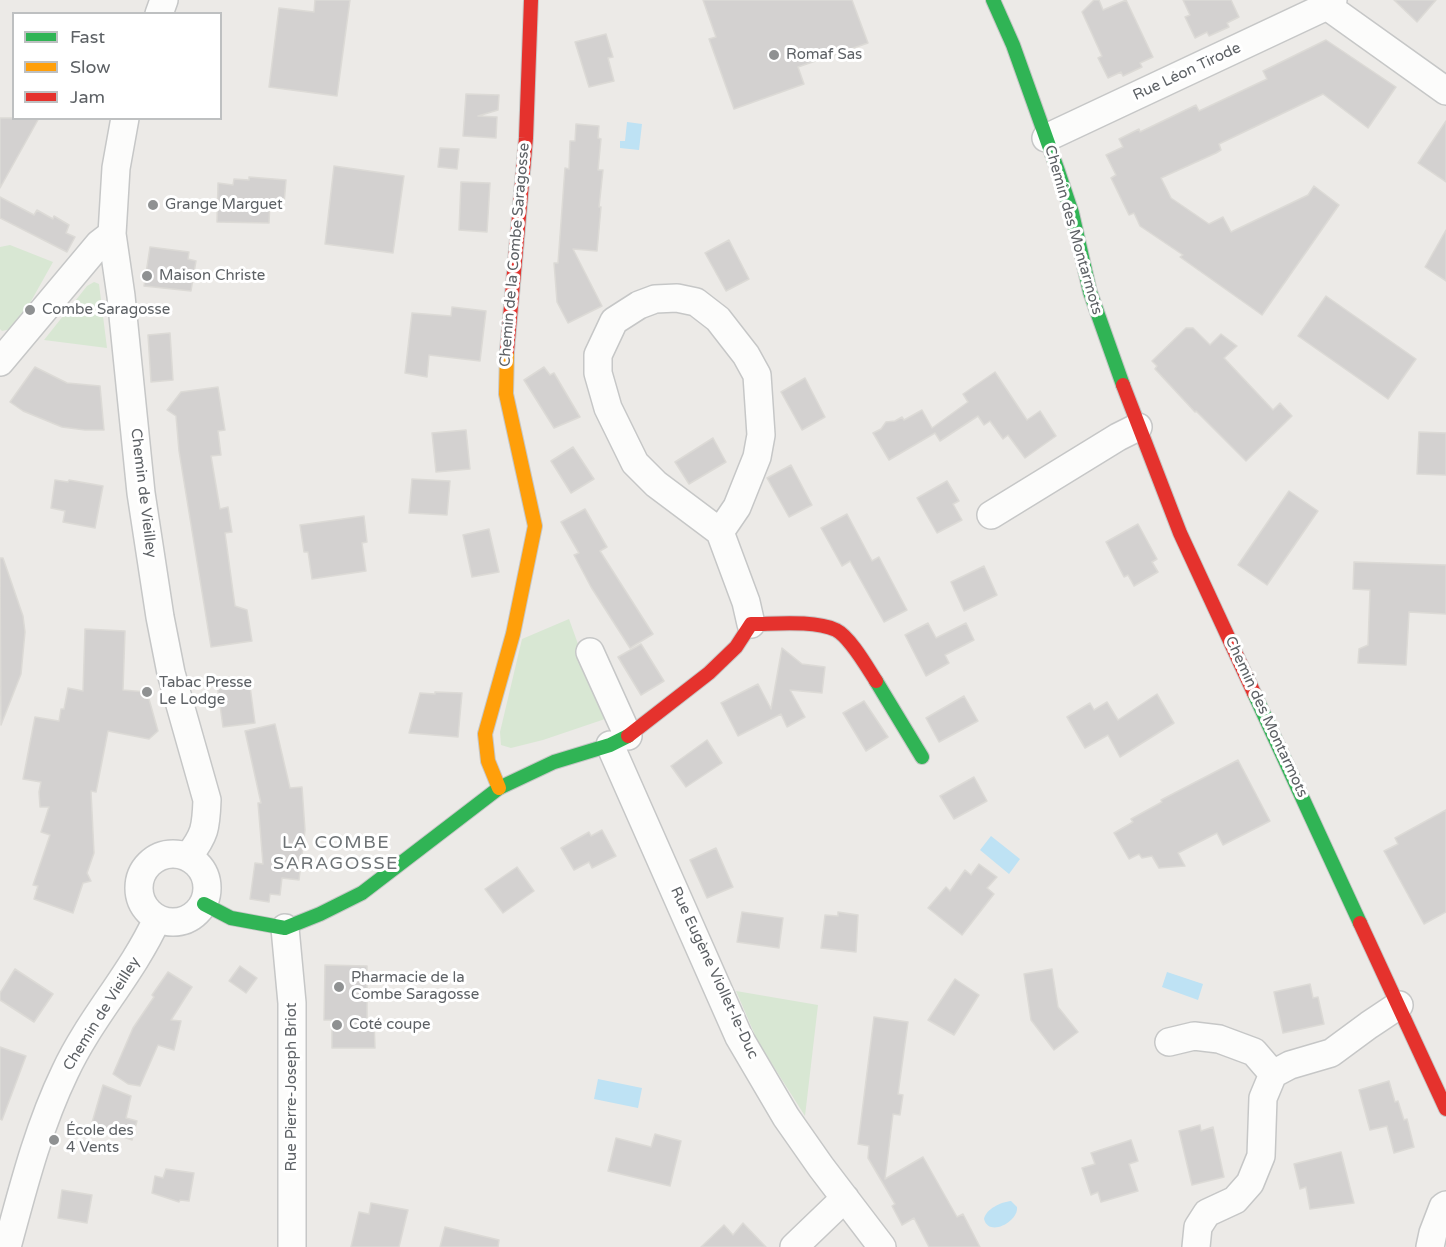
<!DOCTYPE html>
<meta charset="utf-8">
<style>
body{margin:0}
#map{position:relative;width:1446px;height:1247px;overflow:hidden;background:#eceae7;font-family:"Varela Round",sans-serif}
canvas{display:block}
.legend{position:absolute;left:12px;top:12px;width:210px;height:108px;box-sizing:border-box;background:#fff;border:2px solid #bec0c1;margin:0;padding:8px 10px;list-style:none;font-size:18px;color:#5d6165}
.legend li{display:flex;align-items:center;gap:12px;height:30px}
.legend b{width:30px;border:2px solid #bec0c1}
</style>
<div id="map">
<canvas width="1446" height="1247"></canvas>
<ul class="legend">
<li><b style="height:8px;background:#30b455"></b>Fast</li>
<li><b style="height:8px;background:#ff9f0a"></b>Slow</li>
<li><b style="height:8px;background:#e5322d"></b>Jam</li>
</ul>
</div>
<script>
const context = document.querySelector('canvas').getContext('2d');
context.lineJoin = 'round';
function paint(path, color) {
  context.fillStyle = color;
  context.fill(path, 'evenodd');
}
function stroke(path, color, width, dash) {
  context.strokeStyle = color;
  context.lineWidth = width;
  context.lineCap = dash ? 'butt' : 'round';
  context.setLineDash(dash || []);
  context.stroke(path);
}
function write(font, color, halo, rows, align = 'center') {
  context.font = font + ' "Varela Round",sans-serif';
  context.lineWidth = 6;
  context.setLineDash([]);
  context.textBaseline = 'middle';
  context.strokeStyle = halo;
  context.fillStyle = color;
  for (const [text, x, y, turn = 0] of rows) {
    context.save();
    context.translate(x, y);
    context.rotate((+turn || 0) * Math.PI / 180);
    context.textAlign = isNaN(turn) ? turn : align;
    if (halo) context.strokeText(text, 0, 0);
    context.fillText(text, 0, 0);
    context.restore();
  }
}
const green = new Path2D(`
 M10,245l43,17 -37,66 -14,3 -2,-2v-82z
 M94,282l5,2 8,64 -63,-8 43,-54z
 M569,619l36,100 -62,21 -32,8 -10,-3 -1,-13 22,-93z
 M736,991l82,14 -13,111 -47,-74z`);
const water = new Path2D(`
 M627,122l15,2 -3,26 -19,-2v-7h5z
 M991,836l29,23 -11,15 -29,-24z
 M1167,972l36,12 -5,16 -36,-13z
 M598,1079l44,9 -4,20 -44,-9z
 M1011,1201l6,6c2,14 -28,31 -33,12 2,-10 17,-17 27,-18z`);
const building = new Path2D(`
 M315,0h35l-13,96 -68,-9 10,-79 35,4z
 M703,0h149l16,43 -70,24 6,17 -70,25 -25,-70 7,-2z
 M1094,0h5l4,10 23,-10 27,57 -13,6 2,4 -19,9 -2,-4 -13,6 -10,-20 4,-2 -20,-44z
 M1183,0h48l8,17 -12,6 2,4 -20,9 -2,-4 -12,6 -10,-21 5,-2z
 M1394,0h42l-19,22z
 M606,34l7,23 -5,1 6,23 -25,6 -14,-45z
 M1326,40l70,47 -28,41 -45,-34 -104,50 2,6 -5,3 -55,25 10,20 38,26 14,-7 8,15 77,-37 6,-9 25,19 -77,110 -82,-58 3,-2 -43,-29 -6,-13 -5,2 -18,-37 5,-3 -10,-20 17,-8 -4,-8 20,-10 1,3 56,-27 3,6 68,-32 -4,-8z
 M466,94l33,1 -1,15 -20,6 19,1 -1,21 -33,-2z
 M0,118h39l-39,70z
 M1446,121v61l-28,-19z
 M576,124l23,2 -1,12 3,1 -3,31h5l-4,37h2l-4,44 -24,-2 29,57 -34,17 -11,-21 -3,-39h4l7,-95 4,1 1,-28h5z
 M440,148l19,1 -2,20 -19,-2z
 M334,166l70,10 -11,77 -68,-9z
 M249,177l37,3 -2,24 -14,-1 -1,20 -52,-1 1,-39 15,2 1,-6 15,1z
 M461,182l29,1 -3,49 -28,-2z
 M0,197l34,18 3,-5 16,9 1,-3 15,9 -3,8 9,4 -8,15 -67,-34z
 M1446,230v51l-21,-14z
 M729,240l20,39 -23,12 -21,-38z
 M150,247l39,5 -1,7 8,2 -5,30 -47,-5z
 M1326,296l90,63 -28,40 -90,-63z
 M452,307l34,4 -6,50 -51,-6 -2,22 -22,-4 7,-60 39,3z
 M1186,328h7l17,17 11,-11 16,12 -13,12 49,52 7,-7 12,13 -46,45 -50,-50 -1,1 -40,-43 2,-3 -5,-5z
 M170,333l3,47 -22,2 -3,-47z
 M35,367l32,16 33,3 4,44h-19l-23,-3 -39,-16 -13,-9z
 M544,367l6,8 4,-2 26,44 -26,11 -30,-48z
 M995,372l32,48 13,-9 16,25 -31,22 -17,-23 -5,4 -13,-18 -6,4 -6,-9 -38,25 -5,-8 -46,27 -16,-27 8,-4 5,-7 9,-1 7,-4 2,3 18,-10 10,18 36,-26 -5,-8z
 M805,378l20,39 -23,13 -21,-38z
 M218,387l7,43 -7,1 3,24 -10,1 9,53 8,-2 4,25 -7,1 10,73 12,4 5,31 -41,6 -32,-196 -3,-35 -9,-6 14,-18z
 M466,430l4,39 -34,3 -4,-39z
 M1419,432l27,1v42l-29,-1z
 M713,438l13,24 -37,22 -14,-22z
 M573,447l21,32 -23,14 -20,-32z
 M791,465l21,40 -23,12 -22,-39z
 M412,479l38,2 -3,34 -38,-2z
 M55,480l13,2 1,-2 34,6 -8,42 -32,-6 2,-11 -14,-3z
 M947,481l12,20 -6,3 9,16 -25,13 -20,-35z
 M1289,491l29,20 -51,74 -29,-20z
 M585,509l22,38 -7,4 53,83 -23,14 -39,-61 -17,-32 5,-2 -18,-31z
 M847,514l25,47 7,-4 28,53 -23,12 -34,-61 -8,5 -21,-38z
 M364,516l3,26 -5,1 4,28 -54,8 -4,-27h-4l-4,-27z
 M1138,524l19,35 -5,3 6,10 -24,14 -6,-11 -4,2 -18,-35z
 M489,529l10,43 -27,5 -9,-42z
 M0,558h3l20,58 2,16 -4,42 -20,51z
 M1354,562l92,3v49l-37,-2 -3,53 -48,-2 1,-14 9,-4 2,-55 -17,-1z
 M984,566l13,29 -33,16 -13,-29z
 M928,623l8,15 30,-15 8,17 -29,15 4,8 -23,13 -21,-41z
 M85,629l40,2 -2,59 24,2 11,39 -9,8 -41,-8 -12,61 -5,-1 3,62 -7,20 4,8 -8,2 -10,30 -39,-14 4,-13 -5,-1 17,-50 -9,-3 8,-25h-9l-1,-15 2,-10 -18,-3 12,-62 24,4 2,-12h3l4,-21 15,3z
 M641,644l23,37 -23,14 -23,-38z
 M782,648l20,16 23,3 -3,26 -32,-3 15,27 -18,10 -6,-13 -43,22 -17,-33 37,-19 13,25z
 M249,679l6,44 -32,4 -6,-43z
 M435,692l27,1 -4,44 -49,-4 11,-40 15,1z
 M1157,694l17,29 -54,34 -12,-22 -23,13 -18,-31 23,-14 4,7 13,-8 11,18z
 M964,696l14,25 -39,21 -13,-24z
 M864,701l24,36 -22,14 -23,-38z
 M275,724l15,64 12,-1 3,43 -6,50 -17,-2 -2,17 -10,-1 -1,8 -19,-3 5,-36 8,1 -5,-61h3l-16,-72z
 M707,740l15,23 -36,24 -15,-21z
 M1238,760l32,61 -47,24 -6,-12 -39,20 7,13 -26,2 -7,-12 -10,2 -3,-4 -10,5 -15,-26 19,-11 -2,-3 31,-17 -1,-2z
 M974,777l13,24 -33,18 -14,-23z
 M1446,810v102l-22,12 -40,-73 14,-7 -3,-6z
 M602,830l14,26 -24,12 -3,-6 -15,8 -13,-22 28,-16 2,4z
 M716,848l17,39 -26,11 -17,-38z
 M979,864l18,13 -10,11 7,6 -32,41 -34,-27 18,-21 4,4 15,-21 6,5z
 M517,867l17,24 -31,22 -18,-24z
 M742,912l41,6 -4,30 -42,-6z
 M838,912l20,3 -2,37 -35,-4 4,-33 13,1z
 M325,965l42,1v54h7l1,28h-43v-28h-8z
 M240,966l17,12 -11,15 -17,-12z
 M15,969l38,25 -19,28 -34,-22v-7z
 M1052,969l6,38 20,25 -24,18 -23,-30 -7,-46z
 M168,972l24,15 -21,33 10,1 -7,29 -16,-5 -18,41 -12,-2 -15,-10 20,-46 21,-31 -2,-2z
 M955,979l24,16 -25,40 -26,-15z
 M1310,984l3,14 5,-1 6,27 -41,9 -9,-41z
 M874,1017l34,5 -10,72 5,1 -3,20 -7,-1 -8,65 38,-22 34,60 6,-3 17,33h-51l-15,-29 -12,7 -10,-19 3,-2 -27,-46 1,-12 -11,-2z
 M0,1047l26,9 -24,64 -2,-1z
 M1389,1081l6,21 3,-1 6,19 3,-1 7,28 -20,6 -7,-27 -17,4 -11,-40z
 M103,1085l28,11 -5,22 11,3 -5,19 -41,-14z
 M1200,1125l1,6 12,-4 11,50 -32,8 -13,-54z
 M655,1134l26,7 -11,45 -62,-15 8,-33 35,9z
 M1131,1140l7,21 -9,3 9,27 -37,11 -3,-10 -7,3 -9,-27 13,-4 -4,-11z
 M1341,1152l13,51 -44,6 -4,-22 -6,2 -6,-25z
 M166,1169l28,4 -5,28 -9,-1 -1,2 -27,-9 3,-17 8,2z
 M62,1190l30,5 -5,28 -29,-5z
 M371,1203l37,7 -9,37h-48l8,-35 10,2z
 M743,1223l23,24h-65l23,-22 9,10z
 M445,1227l54,13 -1,7h-58z`);
const street = new Path2D(`
 M1327,6l119,85
 M159,14l5,-14
 M125,118l-9,50 -4,66 9,62 20,197 19,124 11,56 36,127c-1,28 -2,35 -19,57
 M1046,138l281,-132 6,-6
 M0,362l99,-118 13,-10
 M991,515l127,-78 20,-10
 M720,532l-64,-48 -21,-21 -27,-55 -10,-35v-18l16,-34 25,-16 16,-6 22,-1 19,4 22,17 28,36 11,20 4,60 -4,22 -20,50 -17,25 26,70 5,22
 M590,652l38,84
 M610,745l129,292 47,80 35,50 61,80
 M139 888a34 34 0 1 1 68 0a34 34 0 1 1-68 0Z
 M285,928l7,75v244
 M1169,1042l25,-6 25,3 35,13 19,22 17,-9 41,-12 38,-28 30,-20
 M7,1247c16,-59 31,-119 58,-175 25,-54 67,-98 92,-153
 M794,1247l51,-49
 M1196,1247l2,-20 9,-14 28,-13 15,-17 11,-27 2,-58 10,-24
 M1430,1247l3,-14 10,-26 3,-2`);
const fast = new Path2D(`
 M993,0l20,45 45,126 14,42 18,79 33,93
 M876,681l46,76
 M1254,693l106,230
 M204,904l27,14 54,10 35,-14 42,-21 137,-105 55,-26 56,-17 18,-9`);
const slow = new Path2D(`
 M499,788l-11,-27 -3,-27 28,-100 22,-108 -29,-132 1,-43`);
const jam = new Path2D(`
 M507,351l19,-213 5,-138
 M1123,385l57,148 74,160
 M628,736l81,-63 27,-26 15,-23c24,0 63,-4 85,6 14,7 31,37 40,51
 M1360,923l86,186`);
const markers = [
 [774,55,6,"#8f9192"],
 [153,205,6,"#8f9192"],
 [147,276,6,"#8f9192"],
 [30,310,6,"#8f9192"],
 [147,692,6,"#8f9192"],
 [339,987,6,"#8f9192"],
 [337,1025,6,"#8f9192"],
 [54,1140,6,"#8f9192"]
];
const poiNames = [
 ["Romaf Sas",786,55],
 ["Grange Marguet",165,205],
 ["Maison Christe",159,276],
 ["Combe Saragosse",42,310],
 ["Tabac Presse",159,683],
 ["Le Lodge",159,700],
 ["Pharmacie de la",351,978],
 ["Combe Saragosse",351,995],
 ["Coté coupe",349,1025],
 ["École des",66,1131],
 ["4 Vents",66,1148]
];
const streetNames = [
 ["Rue Léon Tirode",1187,72,-25],
 ["Chemin des Montarmots",1073,230,74],
 ["Chemin de la Combe Saragosse",515,255,-85],
 ["Chemin de Vieilley",143,493,83],
 ["Chemin des Montarmots",1266,717,65],
 ["Rue Eugène Viollet-le-Duc",714,973,65],
 ["Chemin de Vieilley",102,1014,-58],
 ["Rue Pierre-Joseph Briot",292,1087,-90]
];
const quarterNames = [
 ["LA COMBE",336,843],
 ["SARAGOSSE",336,864]
];
paint(green, '#d8e7d3');
paint(water, '#bee2f4');
paint(building, '#d3d1d0');
stroke(building, '#dcdad6', 1.5);
stroke(street, '#c6c7c7', 30);
stroke(fast, '#c6c7c6', 16);
stroke(slow, '#c6c7c6', 16);
stroke(jam, '#c6c7c6', 16);
stroke(street, '#fcfcfb', 27);
stroke(fast, '#30b455', 14);
stroke(slow, '#ff9f0a', 14);
stroke(jam, '#e5322d', 14);
for (const [x, y, r, color] of markers) {
  const dot = new Path2D();
  dot.arc(x, y, r, 0, 2 * Math.PI);
  context.fillStyle = color;
  context.fill(dot);
  stroke(dot, '#fff', 2);
}
write('15px', '#5d6165', '#fff', poiNames, 'left');
write('15px', '#5d6165', '#fff', streetNames);
context.letterSpacing = '1.5px';
write('18px', '#6e7376', '#fff', quarterNames);
context.letterSpacing = '0px';
</script>
